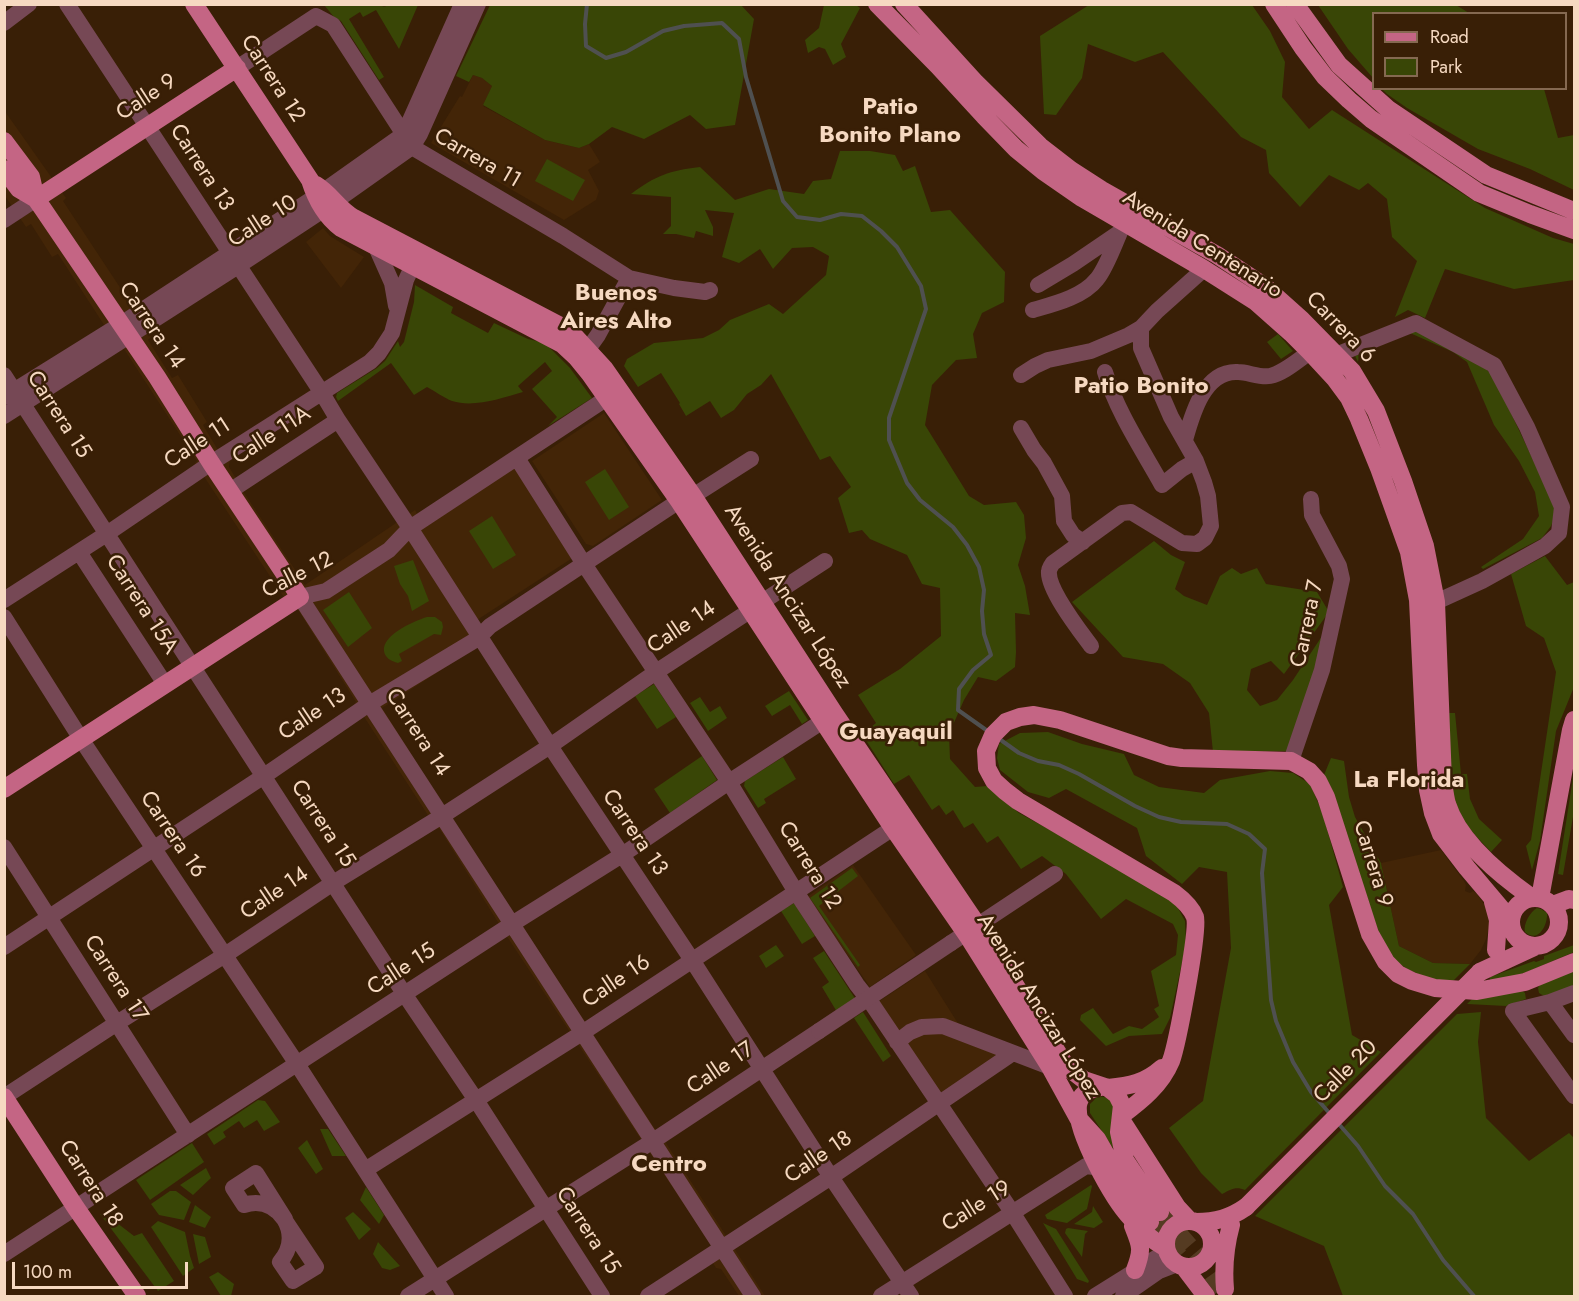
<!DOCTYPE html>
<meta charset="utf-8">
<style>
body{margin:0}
#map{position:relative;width:1579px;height:1301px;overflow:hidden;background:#391f06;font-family:Jost,sans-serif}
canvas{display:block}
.frame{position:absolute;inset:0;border:6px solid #f6d9c1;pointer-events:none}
.legend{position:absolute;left:1372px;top:12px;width:195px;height:78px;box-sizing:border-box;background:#391f06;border:2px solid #856951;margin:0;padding:8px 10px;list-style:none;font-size:18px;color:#f6d9c1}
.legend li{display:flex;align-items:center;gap:12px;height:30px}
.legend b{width:30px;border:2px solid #856951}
.scale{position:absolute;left:12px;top:1262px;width:176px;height:27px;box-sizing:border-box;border:3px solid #f6d9c1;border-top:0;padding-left:8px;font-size:18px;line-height:21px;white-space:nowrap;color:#f6d9c1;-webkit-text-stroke:4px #391f06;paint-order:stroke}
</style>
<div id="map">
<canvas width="1579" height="1301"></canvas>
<div class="frame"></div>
<ul class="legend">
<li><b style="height:8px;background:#c46584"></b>Road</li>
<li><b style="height:16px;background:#394606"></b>Park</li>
</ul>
<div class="scale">100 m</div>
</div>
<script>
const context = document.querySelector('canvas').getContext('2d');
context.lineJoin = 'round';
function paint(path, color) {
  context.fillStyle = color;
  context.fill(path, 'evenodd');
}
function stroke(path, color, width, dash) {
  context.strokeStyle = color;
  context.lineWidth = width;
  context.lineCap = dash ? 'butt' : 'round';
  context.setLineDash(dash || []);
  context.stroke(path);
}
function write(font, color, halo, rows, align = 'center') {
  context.font = font + ' Jost,sans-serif';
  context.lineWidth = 5;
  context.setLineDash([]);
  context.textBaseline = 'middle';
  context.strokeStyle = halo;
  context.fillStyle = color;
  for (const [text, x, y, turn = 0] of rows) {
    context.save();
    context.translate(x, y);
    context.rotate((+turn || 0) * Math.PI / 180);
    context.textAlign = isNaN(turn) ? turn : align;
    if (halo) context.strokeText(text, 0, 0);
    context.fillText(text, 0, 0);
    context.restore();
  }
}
const built = new Path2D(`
 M473,75l9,3 10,8 -9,20 62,34 34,8 10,-4 11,18 -12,8 11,21 -3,9 -32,20 -133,-77 29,-47 2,1z
 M4,110l62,88 -3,3 89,135 -4,4 24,38 6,-3 29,47 -4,3 15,25 12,10 -1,7 6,10 4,1 4,13 62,94 110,-75 6,11 93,-56 60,92 -97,63 -3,29 -92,59 61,96 212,325h2l108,167h-26l-18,-27 -5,-1 -11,-17 7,-4 -206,-312 -67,-107 -2,1 -82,-126 1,-1 -59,-94 -4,3 -98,-148 2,-2 -73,-112 -3,2 -63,-97 -6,3 -21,-33 -5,3 -21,-31z
 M323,228l7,8 34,21 -23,31 -35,-46z
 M604,413l58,87 -69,46 -7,-2 -54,-83z
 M1441,850l23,31 2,4 -1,6 5,2 3,-2 4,3 12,17v17l-3,11 -5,11 -11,14 -37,-1 -34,-17 -18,-83z
 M853,865l63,90 -46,32 -63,-90z
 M925,971l34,54 44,17 -6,14 -57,41 -62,-95z`);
const green = new Path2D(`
 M324,5h62l-4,2 9,-2h27l-19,44 -23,-39 -13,7 -3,-5 -11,7 35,58 -5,3 -38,-59 -7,-4z
 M490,5h251l13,14 -19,106 -29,4 -16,-14 -46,24 -32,-12 -23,17 -10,4 -34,-8 -62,-35 9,-19 -10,-8 -9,-3 -4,7 -13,-6z
 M824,5h32l4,3 -19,36 5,13 -13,8 -8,-16 -6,-2 -11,6 -3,-13 14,-12z
 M1089,5h163l18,26 15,31 -3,35 27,32 23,-19 153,98 68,30 21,6v36l-60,9 -69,-20 -20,49 -17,-8 -13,7 22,-56 -25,-24 -5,-38 -19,-16 -9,7 -30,-15 -29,32 -31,-34 -3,-23 -25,-13 -78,-85 -28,10 -47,-18 -6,34 -26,37 -12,-1 -4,-78z
 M1318,5h138l13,8 -95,1 -1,64 -25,-29z
 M1382,89h162l14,49 16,-3v55l-44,-21 -52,-20 -71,-41 -20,-14z
 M840,151h30l25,4 8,16 12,-5 16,46 19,-2 55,62 -1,30 -22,11 -9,21 4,24 -21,2 -24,25 -7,40 44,71 15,9 32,-3 8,13 2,23 -8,27 7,21 5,29 -15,-2 1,39 -1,15 -19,14 -18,-4 -14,23 -15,34 1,25 25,28 12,-1 32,27 153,84 13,24 1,23 -16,74 -8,16 -33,2 -23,10 -26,-26 1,-5 12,-7 20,26 16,-8 13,3 17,-12 -5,-8 5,-3 -8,-35 25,-16 2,-20 -5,-11 -47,-25 -25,20 -35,-45 -24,-18 -21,13 -23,-33 -11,7 -14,-20 -9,5 -11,-18 -7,5 -7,-10 -7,5 -23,-35 -15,9 -32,-50 14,-11 -18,-28 42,-26 41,-33 -1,-48 -18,-4 -15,-29 -37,-16 -8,-9 -13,3 -11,-35 13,-11 -21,-31 -10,4 -49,-86 -10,11 -14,9 -13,16 -13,8 -11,-17 -24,15 -7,-12 1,-1 -19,-30 -23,14 -14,-21 3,-7 27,-16 49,-5 16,-8 11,-10 39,-16 14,10 43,-39 3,-19 -16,-9 -21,1 -19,21 -13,-20 -21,14 -17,-6 12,-44 -29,-3 8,17v9l-17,-5 -2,7 -18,-4h-13l8,-8v-29l-40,-3c26,-19 37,-23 69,-27l35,33 34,-11 35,5 9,-13 18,-2z
 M547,159l38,21 -12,21 -38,-20z
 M415,285l38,22 -2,6 37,20 6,-10 34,16 17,4 25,25 22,30 -44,28 9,-9 -25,-28 20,-18 -7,-9 -27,24 5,6c-21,6 -49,16 -71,9 -8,-3 -17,-10 -25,-14l-13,8 -23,-32 -53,38 -2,-4 1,-4 40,-25 8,-7 13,-20 2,6 4,-5 10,-40z
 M1412,330l64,29 15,15 18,35 45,95 2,10 -5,12 -9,12 -59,31 -2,-2 42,-28 16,-23 -4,-24 -16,-31 -25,-36 -27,-63 -14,-10 -43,-19 -8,2 -43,20 -1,7 -3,-6z
 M1278,334l15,17 -12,8 -14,-17z
 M605,469l24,38 -20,13 -24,-38z
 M492,516l24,39 -23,14 -24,-38z
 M1154,541l17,14 14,7 -10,27 9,7 23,9 13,-29 12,-8 9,6 16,-6 9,16 51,8 12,20 -45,62 -13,-13 -20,8 -4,21 13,16 17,-6 16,-20 31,-47 -7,34 -29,84 -75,1 -4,-39 -19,-30 -27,-19 -40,-7 -51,-55z
 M1545,556l22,29 7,-3v105l-18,44 -16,110 -8,29 -6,-24 5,-6 25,-168 -12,-34 -18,-12 -15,-52z
 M413,560l16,41 -17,10 -4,-15 -8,-12 -6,-18z
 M349,592l23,36 -24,19 -25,-37z
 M427,617h8l7,5 1,5 -2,8 -7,-1 -35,20 3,7 -4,2c-7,-2 -13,-5 -14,-12 -2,-16 30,-30 43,-34z
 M654,684l22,33 -19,12 -22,-33z
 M789,691l19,29 -6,4 -12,-19 -18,11 -7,-10z
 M700,697l10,15 10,-6 7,12 -19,13 -18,-28z
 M1448,713h7l6,61h6l3,25 9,20 23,21 -11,12c-10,-11 -23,-23 -30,-37 -16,-30 -12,-69 -13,-102z
 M1048,732l34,12 42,10 10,21 25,12 45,6 16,-13 50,-9 23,2 17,11 13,30 20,73 -14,18 23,130 29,17 -136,138c-9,-4 -14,-1 -23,4l-21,-21 -32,-45 34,-27 28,-153 -4,-76 -28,-5 -17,17 -36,-28 -9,-28 -71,-39 -17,9 -21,-6 -28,-22 -3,-12 2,-14 21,-11z
 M702,756l15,24 -47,33 -16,-24z
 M783,757l13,22 -32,20 2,4 -8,5 -14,-22 1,-5z
 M1331,758l13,3 5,36 6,20 26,46 18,83 34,17 37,1 -22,22c-17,-7 -45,-16 -58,-30 -4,-4 -6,-12 -9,-17l-57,-164z
 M1574,771v40l-11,64 -5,-1z
 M852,868l6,8 -39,30 41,59 -2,2 -48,-69z
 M794,903l21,33 -13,8 -21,-33z
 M1537,908l4,1 6,4c1,12 -9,31 -22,19 -2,-8 5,-20 12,-24z
 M776,945l8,11 -18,12 -7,-12z
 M1574,945v7l-52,22 -32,7v-4l44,-16 2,1 8,-3v-3z
 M824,951l32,49 -19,12 -15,-25 7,-5 -16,-24z
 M1574,970v17l-30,9 -5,-3 -1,-5 2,-4z
 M1521,990l4,3 1,6 -20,7 -39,-2 6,-6z
 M863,1012l28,44 -8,6 -29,-44z
 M1481,1012l-3,30 8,76 43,43 40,-28 5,5v158h-231l-19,-50 -69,-30 202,-202z
 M1098,1096l11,2 5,4 3,52 -27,-41v-9z
 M258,1100l7,1 15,21 -16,9 -7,-11 -13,8 -5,-7 -16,11 3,5 -12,8 -7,-11z
 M320,1129h8l18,27h-14z
 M307,1140l16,29 -7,5 -18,-26z
 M192,1143l12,19 -54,38 -14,-20z
 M206,1168l5,10 -18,17 -13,-10z
 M1091,1185l1,1 -5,23 -20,14 -20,-4 -2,-4z
 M366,1187l18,28 -5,9 -19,-24z
 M170,1191h6l15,11 -7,18 -25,-5 -8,-11z
 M195,1205l16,12 -6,11 -16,-6z
 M1093,1206l10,16 -9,6 -20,-4 18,-12z
 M353,1212l18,17 -12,11 -14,-22z
 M100,1214l8,2 26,20 8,-3 32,48 -16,10z
 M158,1221l27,11 5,24 4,12 -11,8 -32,-49z
 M1043,1223l13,6 33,52 -1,2 -11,-4z
 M1068,1228l20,3 -3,3 -3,23 -17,-24 1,-4z
 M193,1234l12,3 6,20 -12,7z
 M378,1242l22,24 -10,4 -8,-2 -9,-14z
 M218,1272l16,12 -3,12h-10l-12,-19z`);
const stream = new Path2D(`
 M587,4l-2,20 1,22 20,12 20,-6 37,-21 21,-5 38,-3 17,16 7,38 37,124 14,16 23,3 21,-6 21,2 19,15 16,16 24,39 5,23 -37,109v22l18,43 13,17 33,27 14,18 12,22 5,23 -2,21 2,23 7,21 -18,15 -14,19 -1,21 31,22
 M998,738l21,15 19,8 21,4 20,9 56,32 24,11 22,5 46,2 22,10 16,15 -3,24 9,127 5,21 17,41 18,30 20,23
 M1337,1122l21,24 27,40 28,28 30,46 31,36`);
const majorTunnel = new Path2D(`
 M1160,1212l48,56 20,28
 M1150,1222l45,53`);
const minor = new Path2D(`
 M67,4l255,389 16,27 72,108 140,218 142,214 139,217 80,119
 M4,23l25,-19
 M237,68l79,-52 17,9 79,122 151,89 66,42 45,10 31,4 5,-2
 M4,220l32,-21
 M376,247l16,36 4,23
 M1038,285l35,-21 47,-32
 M1033,310c21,-6 50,-13 64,-31 9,-11 17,-33 23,-47
 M588,349l10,-14 31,-57
 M1328,362l8,-7 80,-32 78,42 33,62 35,80 -3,26 -14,13 -63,35 -57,26
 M1105,372c12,40 37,77 57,113l20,-16 14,-8
 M4,375l401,620 71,105 126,196
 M1021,375l14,-9 13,-6 43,-9 38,-16 12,-7 16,-17 47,-42
 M4,397l117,-73 194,-127 89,-63 58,-130
 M607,398l-197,130 -21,22 -63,41 -26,6 453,699
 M4,416l234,-150 85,-56 89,-63 8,-13 58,-130
 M1021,428l13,22 10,13 18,33 2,25 9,14 10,7
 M1185,440c7,-25 19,-70 53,-68 10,0 22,6 32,4 14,-3 28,-16 40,-24
 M517,458l67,106 145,218 67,110 61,93 15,19 140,208 53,84
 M230,491l108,-71
 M693,496l58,-37
 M79,552l86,132
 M4,600l104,-67 103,-70 159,-101 9,-9 13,-20 14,-53 6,-13
 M762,602l63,-41
 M4,617l77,122 216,325 149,232
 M1091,646c-11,-15 -44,-57 -42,-75 0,-2 3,-7 4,-8l69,-50 9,-1 51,31 15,1 8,-6 6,-12 -3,-30 -4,-14 -8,-21 -25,-44 -30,-69v-20
 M1291,761l31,-91 20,-91 -3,-13 -27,-51 -1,-16
 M4,847l184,288
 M951,943l104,-69
 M4,947l260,-171 105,-72 108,-65 13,-13 189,-125
 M1574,993l-24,9 -37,9 61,85
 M1550,1002l24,33
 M897,1042l13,-10 12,-5 21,-1 107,41
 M4,1097l113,-74 108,-68 108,-72 109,-67 108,-70 106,-74 95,-62
 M365,1170l217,-137 311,-205
 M256,1173l29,46h-1c-10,-14 -24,-19 -40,-14l-11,-17z
 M284,1219l32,48 -23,14 -13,-19c11,-13 13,-28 4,-43z
 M4,1254l508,-330 110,-69 107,-73 94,-61
 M408,1296l245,-155 166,-110
 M648,1296l183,-119 182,-124
 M881,1296l205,-130 8,1 6,3
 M1095,1296l72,-45
 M1123,1296l36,-25 18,-7`);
const major = new Path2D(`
 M194,4l116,176c6,19 15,36 31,48l221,116 15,14 13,16 89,127 214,327 76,110 81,129 28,51 19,21 16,28 37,55
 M877,4l61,62 46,50 32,33 27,22 39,27 122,71 52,33 35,31 19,19 25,27 14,19 10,21 20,49 30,84 9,48 8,165 2,25 5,23 8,21 26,34 43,51
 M904,4l72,79 64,63 31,24 31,20 115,65 47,31 38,34 50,51 24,40 27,70 22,65 11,56 7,179c1,7 2,16 4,23 12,38 53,71 84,93
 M1274,4l29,44 22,29 24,23 22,19 108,74 51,21 44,16
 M1295,4l44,61 49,44 98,66 88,36
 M4,141l27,36 5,22 7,10 114,168 54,86 89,134 -296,192
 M4,169l15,20 17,10
 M316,185c15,9 22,24 38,33l216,113 34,37 89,128 141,217 144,213 88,140 18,14 24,8 9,7 5,10 -3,27 6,28 35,52
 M36,199l201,-131
 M1511 922a24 24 0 1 1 48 0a24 24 0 1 1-48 0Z
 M1540,898l31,-168 3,-10
 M1493,902l5,18 -2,30
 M1553,905l16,-6 5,1
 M1480,972l54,-25
 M1101,1087c-11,2 -21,6 -23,18 -3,26 35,94 53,113 11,13 20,22 35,30
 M1108,1088c22,-2 37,-5 54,-20
 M4,1097l72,111 61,88
 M1122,1115c19,-14 39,-30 49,-54 6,-16 28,-131 24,-144 -4,-10 -13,-18 -21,-24l-156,-92 -13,-10 -11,-10 -7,-13 -1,-17 7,-16 13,-13 14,-5 14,-2 26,5 108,36 14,2 109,3 18,10 9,10 8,16 44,137 16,28 12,12 14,7 23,7 42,3 48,-9 49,-20
 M1122,1121l55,86 13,14
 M1166 1244a23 23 0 1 1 46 0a23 23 0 1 1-46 0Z
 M1196,1222c20,0 34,-4 50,-15
 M1133,1226c8,20 10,23 2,44
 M1184,1267l22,29
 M1225,1289c-2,-23 0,-42 6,-64`);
const minorBridge = new Path2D(`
 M819,1031l132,-88`);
const majorBridge = new Path2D(`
 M1246,1207l234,-235`);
const streetNames = [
 ["Carrera 12",272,79,57],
 ["Calle 9",147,98,-33],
 ["Carrera 11",477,159,30],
 ["Carrera 13",201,168,57],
 ["Calle 10",263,222,-33],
 ["Avenida Centenario",1202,245,32],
 ["Carrera 14",151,326,56],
 ["Carrera 6",1340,328,46],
 ["Carrera 15",58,415,57],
 ["Calle 11A",272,436,-33],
 ["Calle 11",198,444,-33],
 ["Calle 12",298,576,-27],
 ["Avenida Ancizar López",787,597,57],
 ["Carrera 15A",141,605,57],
 ["Carrera 7",1308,624,-78],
 ["Calle 14",682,628,-34],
 ["Calle 13",313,715,-34],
 ["Carrera 14",417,733,57],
 ["Carrera 15",322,824,57],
 ["Carrera 13",634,833,56],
 ["Carrera 16",172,835,56],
 ["Carrera 9",1372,864,73],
 ["Carrera 12",809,866,58],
 ["Calle 14",275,894,-34],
 ["Calle 15",402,970,-33],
 ["Carrera 17",115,979,57],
 ["Calle 16",617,982,-34],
 ["Avenida Ancizar López",1038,1007,58],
 ["Calle 17",721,1069,-34],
 ["Calle 20",1346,1072,-45],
 ["Calle 18",819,1158,-34],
 ["Carrera 18",90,1184,57],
 ["Calle 19",977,1207,-32],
 ["Carrera 15",587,1231,57]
];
const neighbourhoodNames = [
 ["Patio",890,108],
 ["Bonito Plano",890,136],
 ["Buenos",616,294],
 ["Aires Alto",616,322],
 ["Patio Bonito",1141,387],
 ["Guayaquil",896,733],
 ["La Florida",1409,781],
 ["Centro",669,1165]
];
paint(built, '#432507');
paint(green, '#394606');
stroke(stream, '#4f5050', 4);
stroke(majorTunnel, '#553b22', 18, [18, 9]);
stroke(minor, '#764855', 16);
stroke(major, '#c46584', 18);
stroke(minorBridge, '#764855', 16);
stroke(majorBridge, '#c46584', 18);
write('22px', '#f6d9c1', '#391f06', streetNames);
write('bold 24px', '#f6d9c1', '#391f06', neighbourhoodNames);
</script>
